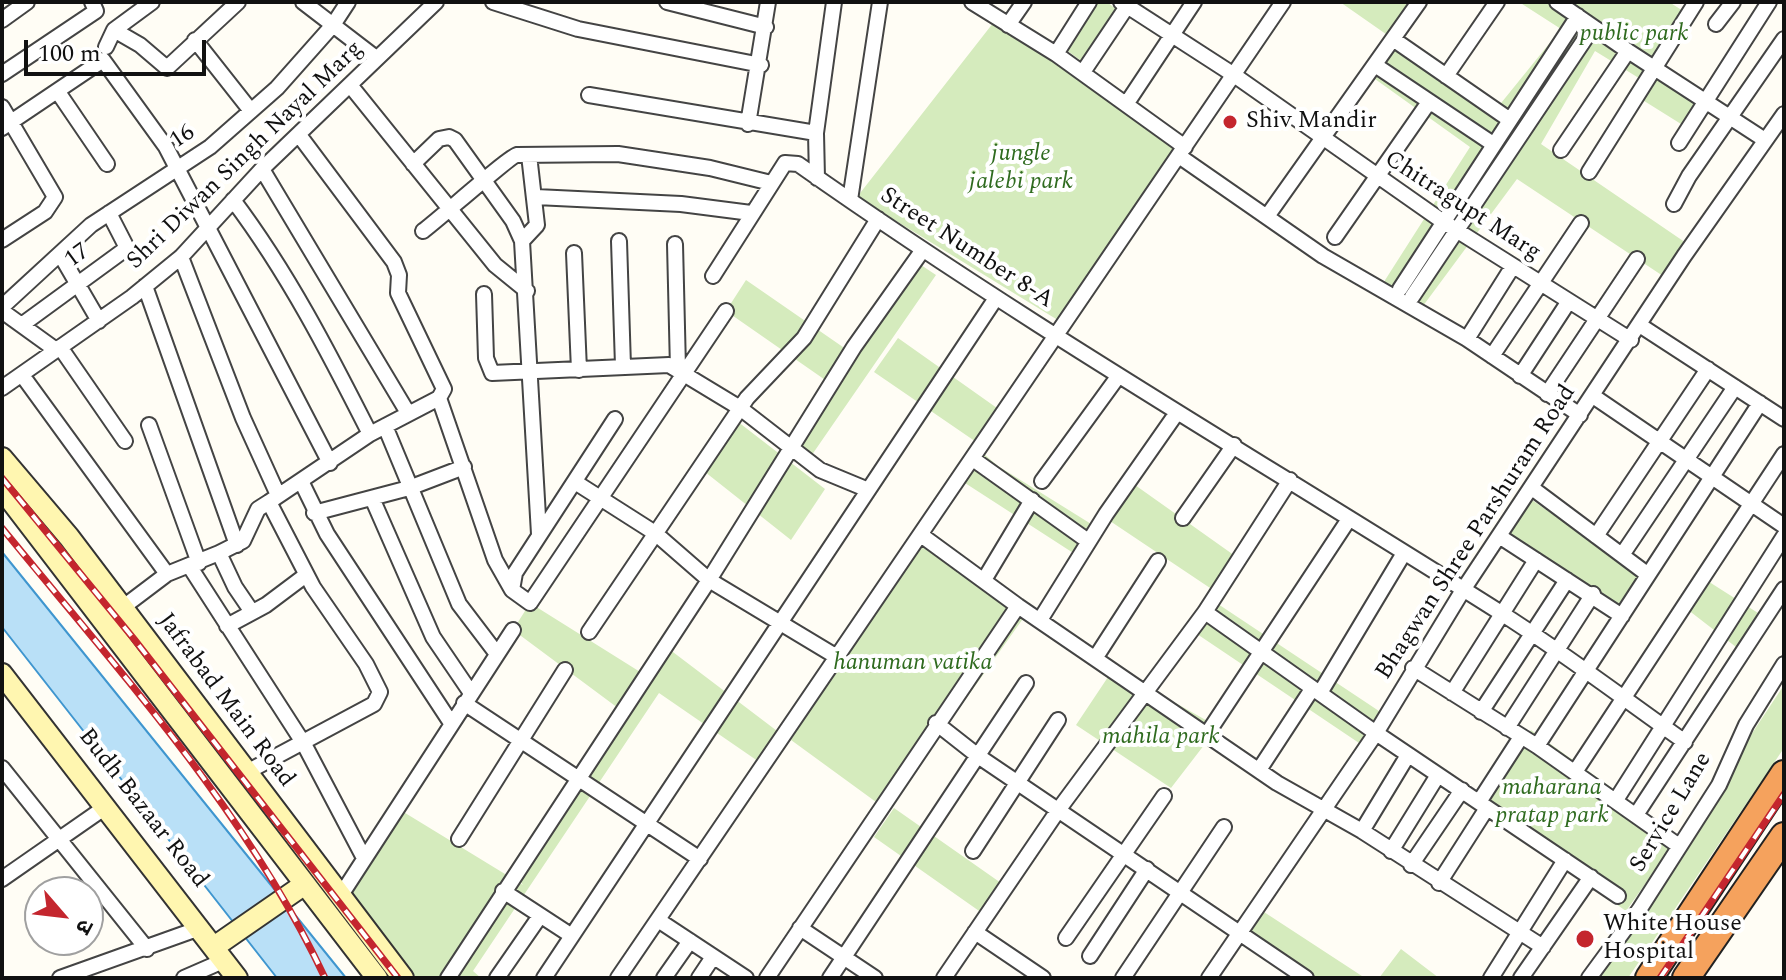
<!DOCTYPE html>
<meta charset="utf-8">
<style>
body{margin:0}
#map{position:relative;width:1786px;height:980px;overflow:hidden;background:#fffdf5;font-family:Spectral,"Noto Sans Devanagari",serif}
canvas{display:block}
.frame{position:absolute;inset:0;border:4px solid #111;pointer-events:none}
.north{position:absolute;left:24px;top:876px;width:80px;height:80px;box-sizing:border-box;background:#fff;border:2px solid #a0a0a0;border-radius:50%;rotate:118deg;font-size:22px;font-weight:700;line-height:32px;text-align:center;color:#111}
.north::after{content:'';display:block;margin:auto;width:28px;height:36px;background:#c4262e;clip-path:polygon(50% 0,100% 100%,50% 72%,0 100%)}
.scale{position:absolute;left:24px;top:40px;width:182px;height:36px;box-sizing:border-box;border:4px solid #111;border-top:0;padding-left:10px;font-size:24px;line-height:28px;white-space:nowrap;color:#111;-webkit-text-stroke:6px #fff;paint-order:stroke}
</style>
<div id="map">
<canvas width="1786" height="980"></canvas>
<div class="frame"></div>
<div class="north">उ</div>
<div class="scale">100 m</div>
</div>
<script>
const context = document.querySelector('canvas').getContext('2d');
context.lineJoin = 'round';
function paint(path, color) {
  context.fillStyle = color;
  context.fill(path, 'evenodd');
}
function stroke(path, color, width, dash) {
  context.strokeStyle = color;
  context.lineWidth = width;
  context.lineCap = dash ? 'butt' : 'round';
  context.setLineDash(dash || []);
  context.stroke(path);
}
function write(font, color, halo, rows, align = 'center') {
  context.font = font + ' Spectral,serif';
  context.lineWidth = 8;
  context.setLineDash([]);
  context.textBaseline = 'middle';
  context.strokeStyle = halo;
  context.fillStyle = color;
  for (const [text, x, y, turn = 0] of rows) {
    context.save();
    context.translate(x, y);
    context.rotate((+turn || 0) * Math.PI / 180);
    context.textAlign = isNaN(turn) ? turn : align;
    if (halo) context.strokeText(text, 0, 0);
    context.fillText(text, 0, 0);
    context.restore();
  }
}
const green = new Path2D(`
 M1098,2h9l14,11 -37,50 -19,-14z
 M1340,2h79l-26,38 100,73 68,-84 -42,-27h150l19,12 -36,55 51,39 -14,21 -56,-35 9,-14 -47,-29 -54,93 151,103 -23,33 -152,-101 -97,131 -40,-22 90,-141 -102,-73 25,-35z
 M997,18l74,49 106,82 -116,173 -204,-125z
 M915,261l21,14 -129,187 -17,-13 41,-65 -105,-73 20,-31 107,74z
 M898,338l106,75 -22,33 -108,-74z
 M733,418l92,71 -34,51 -91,-72z
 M984,454l14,12 106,66 -23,26 -116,-75z
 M1135,485l110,78 -23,33 -112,-75z
 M1532,500l111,76 -18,32 -117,-76z
 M923,543l104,70 -140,197 -96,-70 62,-100z
 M1703,578l55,35 -22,34 -53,-41z
 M530,603l115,72 20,-29 120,91 -20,29 -106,-73 -186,278 8,7h-73l-67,-83 56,-87 126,77 -9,-11 108,-163 -109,-81z
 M1218,604l170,113 -23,30 -168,-113z
 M1114,668l104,59 -47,61 -95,-63z
 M1784,685v63l-156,230h-38z
 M1531,730l148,106 -53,75 -152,-106z
 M894,808l107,75 -19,30 -108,-76z
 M1264,912l101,66h-71l-50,-35z
 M1401,949l38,29h-60z`);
const water = new Path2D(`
 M2,552l344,426h-69l-275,-351z`);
const street = new Path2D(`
 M152,2l-38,28 26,15 27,23 71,-66
 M303,2l73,56
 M493,2l85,27 183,36
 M667,2l99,25
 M972,2l84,52 129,93
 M1121,2l113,73 208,146 189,119
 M1557,2l71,49
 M2,20l25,-18
 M1716,24l17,-22
 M1008,25l16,-23
 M1393,39l117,81
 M195,40l56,71
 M106,47l8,-17
 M1056,54l33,-52
 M1375,65l118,79
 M1083,72l47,-70
 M2,74l94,-63 -4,-9
 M1446,76l51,-74
 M350,85l145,180 32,26
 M58,92l49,72
 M589,95l227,38
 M1127,103l67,-101
 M2,107l53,90 -10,15 -43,28
 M748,124l20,-122
 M2,128l101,-68 63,87 164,316
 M1679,143l90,-141
 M1561,150l67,-99 137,89
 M1179,156l144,100 144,83 113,76
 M413,164l26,-25 10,-2 6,3 58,81 9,20 17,293
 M262,169l146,244
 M1589,172l107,-170
 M817,178l-1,-45 18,-131
 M536,197l145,7 70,9
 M233,200c55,73 96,153 137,234
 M850,200l30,-198
 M1674,204l15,-28 95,-137
 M1268,215l151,-213
 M423,231c15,-11 87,-75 94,-76l101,-1 92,14 61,15
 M1335,237l94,-135
 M522,241l15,-16 -8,-70
 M619,241l4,125
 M675,244l3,125
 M574,253l5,117
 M60,254l39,67
 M181,257l62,161 35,77
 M713,276l72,-113 13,1c228,161 468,300 703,449 63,40 123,86 184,129
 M145,286l92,259
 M1400,289l178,-273
 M484,294l2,64 6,15 177,-8 71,43 80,62 46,19
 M1412,297l181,-270
 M2,307l89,-82 119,-78 67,-59 56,-63 15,-23
 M2,311l54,39
 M23,324l104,-76 -18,-35
 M1641,326l143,93
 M1467,339l46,-73
 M60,347l65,94
 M1492,356l89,-133
 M22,375l145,199
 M1520,376l49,-75
 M2,388l130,-91 49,-40 81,-88 174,-167
 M1547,394l90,-135
 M1593,396l191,130
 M439,398l56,162 17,30
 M615,419l-100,154 -3,17 18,13 196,-292
 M149,425l50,138
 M385,426l74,178 38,50
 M973,459l115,82
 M301,481l26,53 124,189
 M1042,481l75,-103
 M575,482l80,51 54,47 128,77
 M1532,488l115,86
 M372,498l61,139 38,56
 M314,513l95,-25 55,-21
 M1183,518l51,-73
 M921,535l97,71 259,177 85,48 181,116
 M1499,536l123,80
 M1596,536l112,-167
 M1622,555l113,-168
 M190,567l114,177 60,114
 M984,580l48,-80
 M122,608l45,-34 52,-21
 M252,612l-17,-25 -16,-34 24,-12 15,-32 11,-7 101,-68 69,-36 5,-9 -46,-96 1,-18 -5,-13 -95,-127
 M1205,612l171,121 242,163
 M1040,620l66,-106 70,-100
 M227,626l39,-21 40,-30
 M589,632l158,-234 57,-60 74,-119
 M1096,657l62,-96
 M1413,668l124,78 142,100
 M1320,693l84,-140
 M1452,693l84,-133
 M464,703l236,156
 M1481,712l86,-132
 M936,723l42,33 328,222
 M1507,728l86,-134
 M1207,734l142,-215
 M1537,746l223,-343
 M2,768l145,181
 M1259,770l53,-81
 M247,772l127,-68 6,-12 -14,-28 -53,-77 -44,-85
 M1575,772l209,-318
 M1616,800l168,-264
 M1479,802l42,-65
 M1636,815l148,-226
 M1362,831l46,-76
 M459,839l106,-169
 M973,851l85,-131
 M1391,851l47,-76
 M1411,865l51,-75
 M2,879l105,-73
 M1439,883l48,-75
 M503,891l69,45
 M341,895l172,-265
 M658,920l88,58
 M800,928l75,50
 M975,932l68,46
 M1066,938l98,-142
 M1090,956l57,-87
 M60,978l140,-50
 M184,978l39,-17
 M448,978l261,-398 145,-233 68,-96
 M497,978l43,-62
 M544,978l452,-680
 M618,978l665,-976
 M664,978l26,-37
 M699,978l14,-21
 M767,978l251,-372
 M830,978l196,-295
 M944,978l115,-169 146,-197 85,-132
 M1123,978l101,-151
 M1209,978l167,-245 87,-143 221,-334 100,-142
 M1491,978l74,-118
 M1521,978l70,-101
 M1589,978l50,-68 80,-125 27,-60 38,-61`);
const secondary = new Path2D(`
 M2,458l67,79 334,441
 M2,489l375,489
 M2,674l235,304
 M214,947l91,-63`);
const highway = new Path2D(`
 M1649,978l135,-204
 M1686,978l98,-142`);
const rail = new Path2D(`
 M2,478l132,161 264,339
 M2,528c116,142 245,283 323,450
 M1660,978l124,-184`);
const markers = [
 [1230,122,8,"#c4262e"],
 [1585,939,10,"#c4262e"]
];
const parkNames = [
 ["public park",1634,35],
 ["jungle",1021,155],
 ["jalebi park",1021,183],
 ["hanuman vatika",913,664],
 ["mahila park",1161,738],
 ["maharana",1552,789],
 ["pratap park",1552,817]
];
const poiNames = [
 ["Shiv Mandir",1246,122],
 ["White House",1603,925],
 ["Hospital",1603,953]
];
const streetNames = [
 ["16",183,138,-34],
 ["Shri Diwan Singh Nayal Marg",246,156,-44],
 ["Chitragupt Marg",1462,207,33],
 ["Street Number 8-A",966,249,33],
 ["17",78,257,-36],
 ["Bhagwan Shree Parshuram Road",1477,533,-57],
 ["Jafrabad Main Road",225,701,53],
 ["Budh Bazaar Road",142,809,52],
 ["Service Lane",1672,813,-59]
];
paint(green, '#d5ebbd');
paint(water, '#b9e0f7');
stroke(water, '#3f96cf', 2);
stroke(street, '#444', 18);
stroke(secondary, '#333', 24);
stroke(highway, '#222', 30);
stroke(street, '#fff', 14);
stroke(secondary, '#fff6b0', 20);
stroke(highway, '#f5a25d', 26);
stroke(rail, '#c4262e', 7);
stroke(rail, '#fff', 4, [12]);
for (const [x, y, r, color] of markers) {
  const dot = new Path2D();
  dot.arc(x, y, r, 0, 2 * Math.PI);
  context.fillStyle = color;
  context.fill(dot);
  stroke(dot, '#fff', 3);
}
write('italic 24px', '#2f6b1f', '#fff', parkNames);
write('24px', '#111', '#fff', poiNames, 'left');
write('24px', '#111', '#fff', streetNames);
</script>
